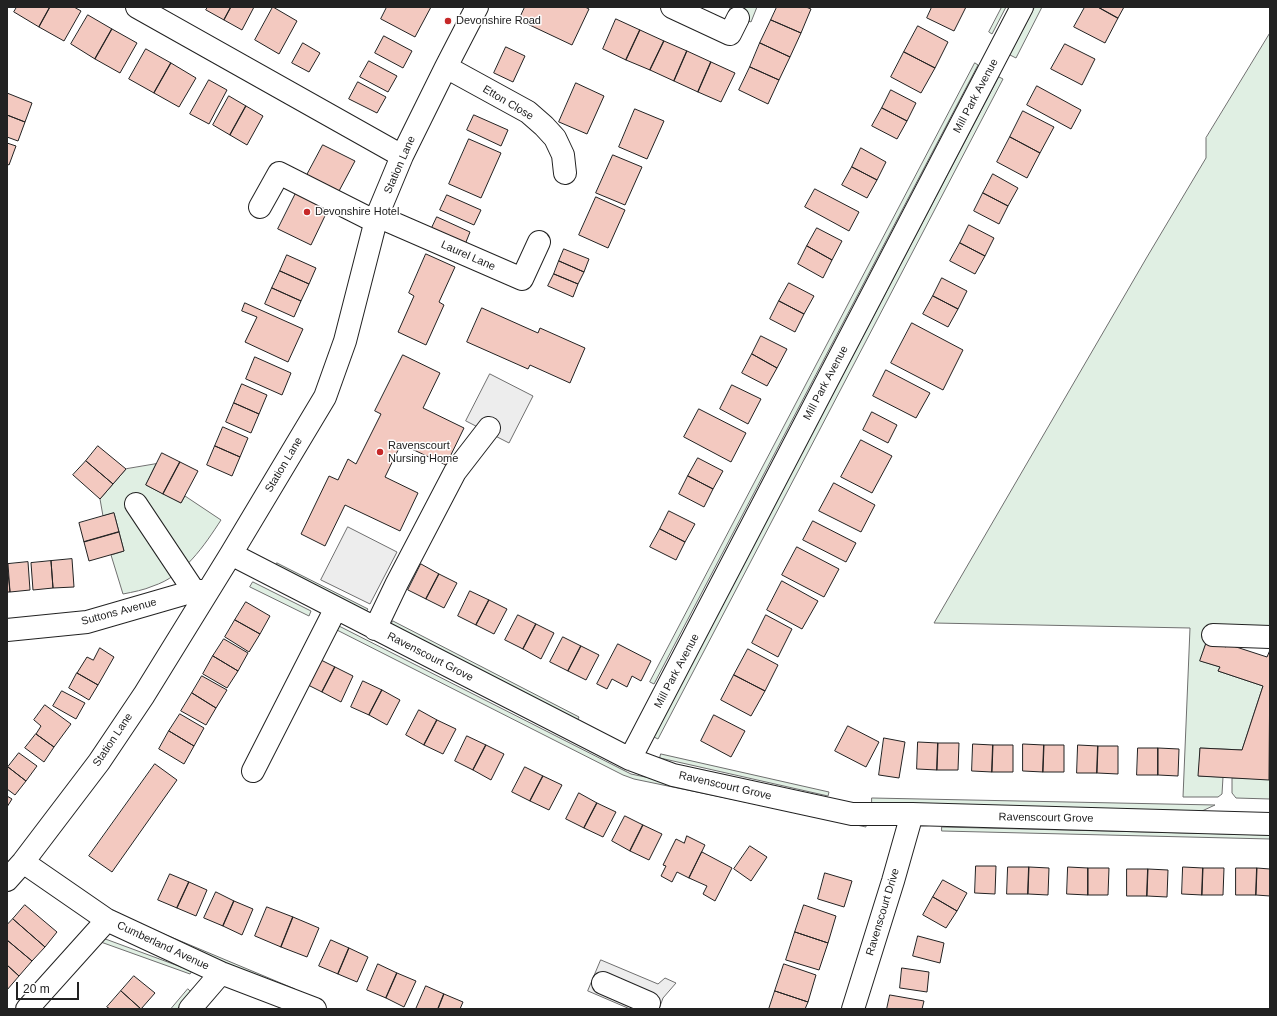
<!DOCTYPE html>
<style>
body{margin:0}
#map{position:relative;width:1277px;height:1016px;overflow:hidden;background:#fff;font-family:Arial,sans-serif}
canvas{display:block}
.frame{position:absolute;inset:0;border:8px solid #222;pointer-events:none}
.scale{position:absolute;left:16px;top:982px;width:63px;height:18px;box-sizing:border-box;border:2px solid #222;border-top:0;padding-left:5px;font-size:12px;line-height:14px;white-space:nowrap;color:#222;-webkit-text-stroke:3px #fff;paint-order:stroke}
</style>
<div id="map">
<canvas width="1277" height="1016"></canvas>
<div class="frame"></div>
<div class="scale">20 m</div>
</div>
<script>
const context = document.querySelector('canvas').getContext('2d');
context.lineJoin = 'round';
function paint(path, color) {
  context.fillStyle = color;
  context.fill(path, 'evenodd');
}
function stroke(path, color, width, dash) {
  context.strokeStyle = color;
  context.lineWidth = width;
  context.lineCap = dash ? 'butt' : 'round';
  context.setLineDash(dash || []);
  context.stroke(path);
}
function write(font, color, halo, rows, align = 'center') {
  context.font = font + ' Arial,sans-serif';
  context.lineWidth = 3;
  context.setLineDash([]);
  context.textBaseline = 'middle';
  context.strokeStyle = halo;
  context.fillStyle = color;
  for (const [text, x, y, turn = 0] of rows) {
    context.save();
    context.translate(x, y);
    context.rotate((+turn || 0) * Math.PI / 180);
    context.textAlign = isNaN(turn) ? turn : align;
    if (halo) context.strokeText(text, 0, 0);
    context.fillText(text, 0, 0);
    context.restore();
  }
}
const green = new Path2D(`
 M731,7h26l-6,15 -22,-9z
 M1002,7h4l-14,27 -3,-2z
 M1035,7h7l-26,51 -6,-3z
 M1270,33v597l-63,11 -6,20 19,6 -2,4 45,15 -21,64 -42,-2 -1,28 24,1 -1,17 -4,3h-35l7,-169 -256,-5 213,-366 59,-99v-20z
 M975,63l3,2 -324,619 -4,-2z
 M999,77l4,2 -345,660 -4,-2z
 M156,464l-10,21 35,18 4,-7 36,24c-17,26 -37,56 -68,66 -9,4 -20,6 -30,8l-12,-39 13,-4 -10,-38 -11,3 -3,-17 26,-30z
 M277,563l91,46 -3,4 -91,-45z
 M253,582l58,29 -2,5 -59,-29z
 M393,621l186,96 -2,4 -186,-96z
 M333,623l298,151 235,50v3l-232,-48 -11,-4 -292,-148z
 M661,754l168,38 -1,4 -168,-38z
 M1270,764v35l-34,-1 -4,-5v-15l37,1z
 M872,798l343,7 -13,6 -330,-8z
 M942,827l328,8v4l-328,-8z
 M128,919l167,70 -2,2 -166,-70z
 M100,937l92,34 -2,3 -92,-33z
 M188,989l4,4 -15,16h-6z`);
const parking = new Path2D(`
 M490,374l43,22 -24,47 -43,-22z
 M348,527l49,25 -27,52 -49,-24z
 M601,960l57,24 7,-6 11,5 -13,15 -4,11h-29l-42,-18z`);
const building = new Path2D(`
 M17,7h33l-11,20 -25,-15z
 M50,7h24l7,4 -17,30 -25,-14z
 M208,7h23l-7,13 -18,-10z
 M231,7h23l-12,23 -18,-10z
 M273,7l24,14 -18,33 -24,-14z
 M387,7h44l-16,30 -34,-18z
 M525,7h60l4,2 -17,36 -53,-25z
 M777,7h29l5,2 -10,24 -30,-13z
 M932,7h34l-12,24 -27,-13z
 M1085,7h13l20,11 -13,25 -31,-16z
 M1098,7h26l-6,11z
 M88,15l24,14 -17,30 -24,-15z
 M616,19l24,11 -14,30 -23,-11z
 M771,20l30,13 -11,24 -30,-14z
 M918,26l30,16 -13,26 -31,-16z
 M112,29l25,14 -17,30 -25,-14z
 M640,30l24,11 -14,29 -24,-10z
 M384,36l28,15 -9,17 -28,-15z
 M664,41l23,10 -13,30 -24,-11z
 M303,43l17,10 -11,19 -17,-9z
 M760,43l30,14 -11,23 -29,-13z
 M1065,44l30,15 -13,26 -31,-16z
 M506,47l19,9 -12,26 -19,-9z
 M146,49l25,14 -17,30 -25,-14z
 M687,51l24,11 -13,30 -24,-11z
 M904,52l31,16 -14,25 -30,-16z
 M369,61l28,15 -9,16 -28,-15z
 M711,62l24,11 -14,29 -23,-10z
 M171,63l25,15 -17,29 -25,-14z
 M750,67l29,13 -11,24 -29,-14z
 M209,80l18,10 -18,34 -19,-10z
 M358,82l28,15 -9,16 -28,-14z
 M576,83l28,13 -17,38 -28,-12z
 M1037,86l44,24 -10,19 -44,-24z
 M891,90l25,13 -9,18 -25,-13z
 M7,93l25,10 -7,19 -18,-7z
 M229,96l17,10 -16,29 -17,-10z
 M246,106l17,10 -16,29 -17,-10z
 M882,108l25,13 -10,18 -25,-13z
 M635,109l29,12 -17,38 -28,-12z
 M1023,111l31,16 -14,26 -30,-16z
 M7,115l18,7 -7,19 -11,-4z
 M474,115l34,15 -7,16 -34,-16z
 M1010,137l30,16 -13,25 -30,-16z
 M469,139l32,14 -20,45 -32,-14z
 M7,143l9,3 -7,19 -2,-1z
 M323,145l32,16 -16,30 -32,-16z
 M861,148l25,14 -9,18 -25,-13z
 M613,155l29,12 -17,38 -29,-12z
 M852,167l25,13 -10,18 -25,-13z
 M993,174l25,14 -10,18 -25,-13z
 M303,179l32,16 -24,50 -33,-16z
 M815,189l44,23 -10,19 -44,-24z
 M983,193l25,13 -9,18 -25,-13z
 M447,195l34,15 -7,15 -34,-15z
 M596,197l29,13 -17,38 -29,-13z
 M437,217l33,15 -6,15 -34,-15z
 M969,225l25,13 -9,18 -25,-13z
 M817,228l25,13 -10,19 -25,-14z
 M960,243l25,13 -10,18 -25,-13z
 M807,246l25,14 -9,18 -25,-14z
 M564,249l25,10 -5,13 -25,-11z
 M426,254l29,13 -16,35 5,3 -18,40 -28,-13 16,-36 -5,-3z
 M287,255l29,13 -7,16 -29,-13z
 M559,261l25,11 -6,12 -24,-10z
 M280,271l29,13 -8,17 -29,-13z
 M554,274l24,10 -5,13 -25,-11z
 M942,278l25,13 -9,18 -25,-13z
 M789,283l25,13 -10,18 -25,-13z
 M272,288l29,13 -7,16 -29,-13z
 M933,296l25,13 -10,18 -25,-13z
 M779,301l25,13 -9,18 -25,-13z
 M245,303l58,26 -15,33 -43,-20 12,-25 -15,-6z
 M482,308l56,25 2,-5 45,20 -15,35 -40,-18 -2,4 -61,-27z
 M912,323l51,27 -20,40 -52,-27z
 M761,336l26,13 -10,19 -25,-14z
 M752,354l25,14 -10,18 -25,-13z
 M403,355l37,18 -17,35 41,20 -18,37 -45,-21 -16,33 33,16 -18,38 -55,-26 -20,41 -24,-12 28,-58 9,4 10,-21 8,5 25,-50 -6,-3z
 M255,357l36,16 -9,22 -36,-16z
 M886,370l44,23 -14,25 -43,-22z
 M242,384l25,11 -8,19 -25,-11z
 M732,385l29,14 -13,25 -28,-15z
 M234,403l25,11 -8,19 -25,-11z
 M699,409l47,24 -15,29 -47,-25z
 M872,412l25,13 -9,18 -25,-13z
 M223,427l25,11 -8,19 -25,-11z
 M861,440l31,16 -20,37 -31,-16z
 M98,446l28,23 -13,15 -27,-23z
 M215,446l25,11 -8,19 -25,-11z
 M162,453l18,9 -17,32 -17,-9z
 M698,458l25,13 -10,18 -25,-13z
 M86,461l27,23 -13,15 -27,-24z
 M180,462l18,9 -17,32 -18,-9z
 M688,476l25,13 -9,18 -25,-13z
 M834,483l41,22 -14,27 -42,-21z
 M669,511l26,13 -10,18 -25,-13z
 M114,513l5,19 -35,10 -5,-19z
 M813,521l43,22 -10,19 -43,-22z
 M660,529l25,13 -9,18 -26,-13z
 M119,532l5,19 -35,10 -5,-19z
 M797,547l42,22 -15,28 -42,-22z
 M72,559l2,28 -21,1 -2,-27z
 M51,561l2,27 -20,2 -2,-27z
 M28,562l2,28 -20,2 -2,-28z
 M7,564l3,28h-3z
 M421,564l18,10 -13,25 -18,-9z
 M439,574l18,9 -13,25 -18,-9z
 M782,581l36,20 -16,28 -35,-19z
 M470,591l19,9 -13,25 -18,-9z
 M489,600l18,9 -13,25 -18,-9z
 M246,602l24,14 -10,18 -25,-14z
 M518,615l18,9 -13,25 -18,-9z
 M766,615l26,14 -14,28 -26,-14z
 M235,620l25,14 -11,18 -24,-15z
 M536,624l18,9 -13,26 -18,-10z
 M563,637l18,9 -13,25 -18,-9z
 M224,639l24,14 -10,18 -25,-15z
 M1207,641l19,6 1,-3 40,13 3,-7 -1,130 -71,-4 2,-28 42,2 21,-64 -45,-15 2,-4 -20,-6z
 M618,644l33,17 -10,20 -9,-5 -5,11 -15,-8 -5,10 -10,-5z
 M581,646l18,9 -13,25 -18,-9z
 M100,648l14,9 -16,28 -21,-12 10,-16 6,3z
 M748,649l30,16 -13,26 -31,-16z
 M213,656l25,15 -11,17 -24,-14z
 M317,658l18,9 -13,25 -18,-9z
 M335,667l18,9 -12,26 -19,-10z
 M77,673l21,12 -9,15 -20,-12z
 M734,675l31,16 -14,25 -30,-16z
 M202,676l25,14 -11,18 -24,-15z
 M363,681l19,9 -13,25 -18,-8z
 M382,690l18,10 -13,25 -18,-10z
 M62,691l23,12 -9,16 -23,-13z
 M192,693l24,15 -10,17 -25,-14z
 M45,705l26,19 -17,23 -18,-13 5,-8 -7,-6z
 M419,710l18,10 -13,25 -18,-10z
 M180,714l24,14 -10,18 -25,-15z
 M714,715l31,16 -14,26 -30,-16z
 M437,720l19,9 -13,25 -19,-9z
 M848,726l31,16 -13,25 -31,-16z
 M169,731l25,15 -10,18 -25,-15z
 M36,734l18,13 -10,15 -19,-14z
 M467,736l19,9 -13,25 -18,-9z
 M884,738l21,4 -6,36 -20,-3z
 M918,742l20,1 -1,27 -20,-1z
 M938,743h21l-1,27h-21z
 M973,744l20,1 -1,27 -20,-1z
 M1023,744l21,1 -1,27 -20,-1z
 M486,745l18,9 -13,26 -18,-10z
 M993,745h20v27h-21z
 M1044,745h20v27h-21z
 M1078,745l20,1 -1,27h-20z
 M1098,746h20v28l-21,-1z
 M1138,748h20v27h-21z
 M1158,748l21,1 -1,27 -20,-1z
 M19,753l18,13 -11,15 -18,-14z
 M155,764l22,16 -65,92 -23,-16z
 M8,767l18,14 -11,14 -8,-6z
 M525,767l18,9 -13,25 -18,-9z
 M543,776l19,9 -13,25 -19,-9z
 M579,793l18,10 -13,25 -18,-9z
 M7,796l5,3 -5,8z
 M597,803l19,9 -13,25 -19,-9z
 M625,816l18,9 -13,26 -18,-10z
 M643,825l19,9 -13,26 -19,-9z
 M687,836l18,9 -16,33 -12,-6 -5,10 -11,-6 5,-10 -3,-1 13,-26 8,4z
 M750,846l17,11 -16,24 -17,-12z
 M702,852l30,16 -17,33 -12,-7 4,-8 -18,-8z
 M976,866h20l-1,28 -20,-1z
 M1008,867h21l-1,27h-21z
 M1029,867l20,1 -1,27 -20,-1z
 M1068,867l20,1v27l-21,-1z
 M1183,867l20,1 -1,27 -20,-1z
 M1088,868h21l-1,27h-20z
 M1203,868h21l-1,27h-21z
 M1236,868h21l-1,27h-20z
 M1257,868l13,1v27l-14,-1z
 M1127,869h21l-1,27h-20z
 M1148,869l20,1 -1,27 -20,-1z
 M825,873l27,8 -8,26 -26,-8z
 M170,874l19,8 -12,26 -19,-8z
 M943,880l24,13 -10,18 -24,-14z
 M189,882l18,8 -11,26 -19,-8z
 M216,892l18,9 -11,25 -19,-8z
 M933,897l24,14 -11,17 -23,-13z
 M234,901l19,8 -11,26 -19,-9z
 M25,905l32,27 -12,15 -32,-28z
 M804,905l32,11 -8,27 -33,-11z
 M267,907l26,10 -12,30 -26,-11z
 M293,917l26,11 -12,29 -26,-10z
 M13,919l32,28 -13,14 -25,-21v-15z
 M795,932l33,11 -9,27 -33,-10z
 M918,936l26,7 -4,20 -27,-7z
 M7,940l25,21 -13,15 -12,-11z
 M331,940l18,8 -11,26 -19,-8z
 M349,948l19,9 -11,25 -19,-8z
 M378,964l19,9 -11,25 -19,-8z
 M784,964l32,11 -8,27 -33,-11z
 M7,965l12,11 -12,14z
 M902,968l27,4 -2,20 -27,-4z
 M397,973l19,8 -12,26 -18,-9z
 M134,976l21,17 -14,16 -20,-18z
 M426,986l18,8 -6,15h-22z
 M121,991l20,18h-31l-3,-2z
 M775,991l33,11 -3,7h-36z
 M444,994l19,8 -3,7h-22z
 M890,995l34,6 -2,8h-35z`);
const minor = new Path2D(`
 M137,7l265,149
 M672,7l58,27 8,-16
 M446,67l82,45 16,14 11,12 8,17 2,18
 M260,207l19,-34 97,49
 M377,216l145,63 17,-37
 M136,504l58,87
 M231,554l399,205 43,16 179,39h60l358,10
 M375,629l22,-46 58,-111 34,-44
 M7,630l80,-8 107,-31h13
 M1213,635l57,2
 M630,759l392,-752
 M253,771l83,-163
 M23,862l84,58 114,53 94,36
 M7,880l16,-18 76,-100 45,-67 87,-141 94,-157 20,-56 32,-125 25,-60 44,-89 31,-60
 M603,983l46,20 -2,6
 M27,1009l80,-89
 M190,1009l31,-36
 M853,1009l40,-128 19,-67`);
const markers = [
 [448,21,4,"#c62828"],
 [307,212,4,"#c62828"],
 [380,452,4,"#c62828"]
];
const poiNames = [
 ["Devonshire Road",456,21],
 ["Devonshire Hotel",315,212],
 ["Ravenscourt",388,446],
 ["Nursing Home",388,459]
];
const streetNames = [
 ["Mill Park Avenue",976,96,-62],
 ["Etton Close",508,103,31],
 ["Station Lane",400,165,-66],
 ["Laurel Lane",468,256,24],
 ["Mill Park Avenue",826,383,-62],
 ["Station Lane",284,465,-59],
 ["Suttons Avenue",119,612,-15],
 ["Ravenscourt Grove",430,657,27],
 ["Mill Park Avenue",677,671,-62],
 ["Station Lane",113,740,-56],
 ["Ravenscourt Grove",725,786,13],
 ["Ravenscourt Grove",1046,818,1],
 ["Ravenscourt Drive",883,912,-73],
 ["Cumberland Avenue",163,946,25]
];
paint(green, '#e0efe3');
stroke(green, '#6f6f6f', 1);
paint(parking, '#ededed');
stroke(parking, '#6f6f6f', 1);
paint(building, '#f3c9c0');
stroke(building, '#222', 1);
stroke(minor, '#222', 24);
stroke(minor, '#fff', 22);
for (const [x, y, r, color] of markers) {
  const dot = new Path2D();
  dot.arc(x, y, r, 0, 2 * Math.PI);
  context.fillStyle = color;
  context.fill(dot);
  stroke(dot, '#fff', 1.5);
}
write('11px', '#222', '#fff', poiNames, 'left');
write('11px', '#222', '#fff', streetNames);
</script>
